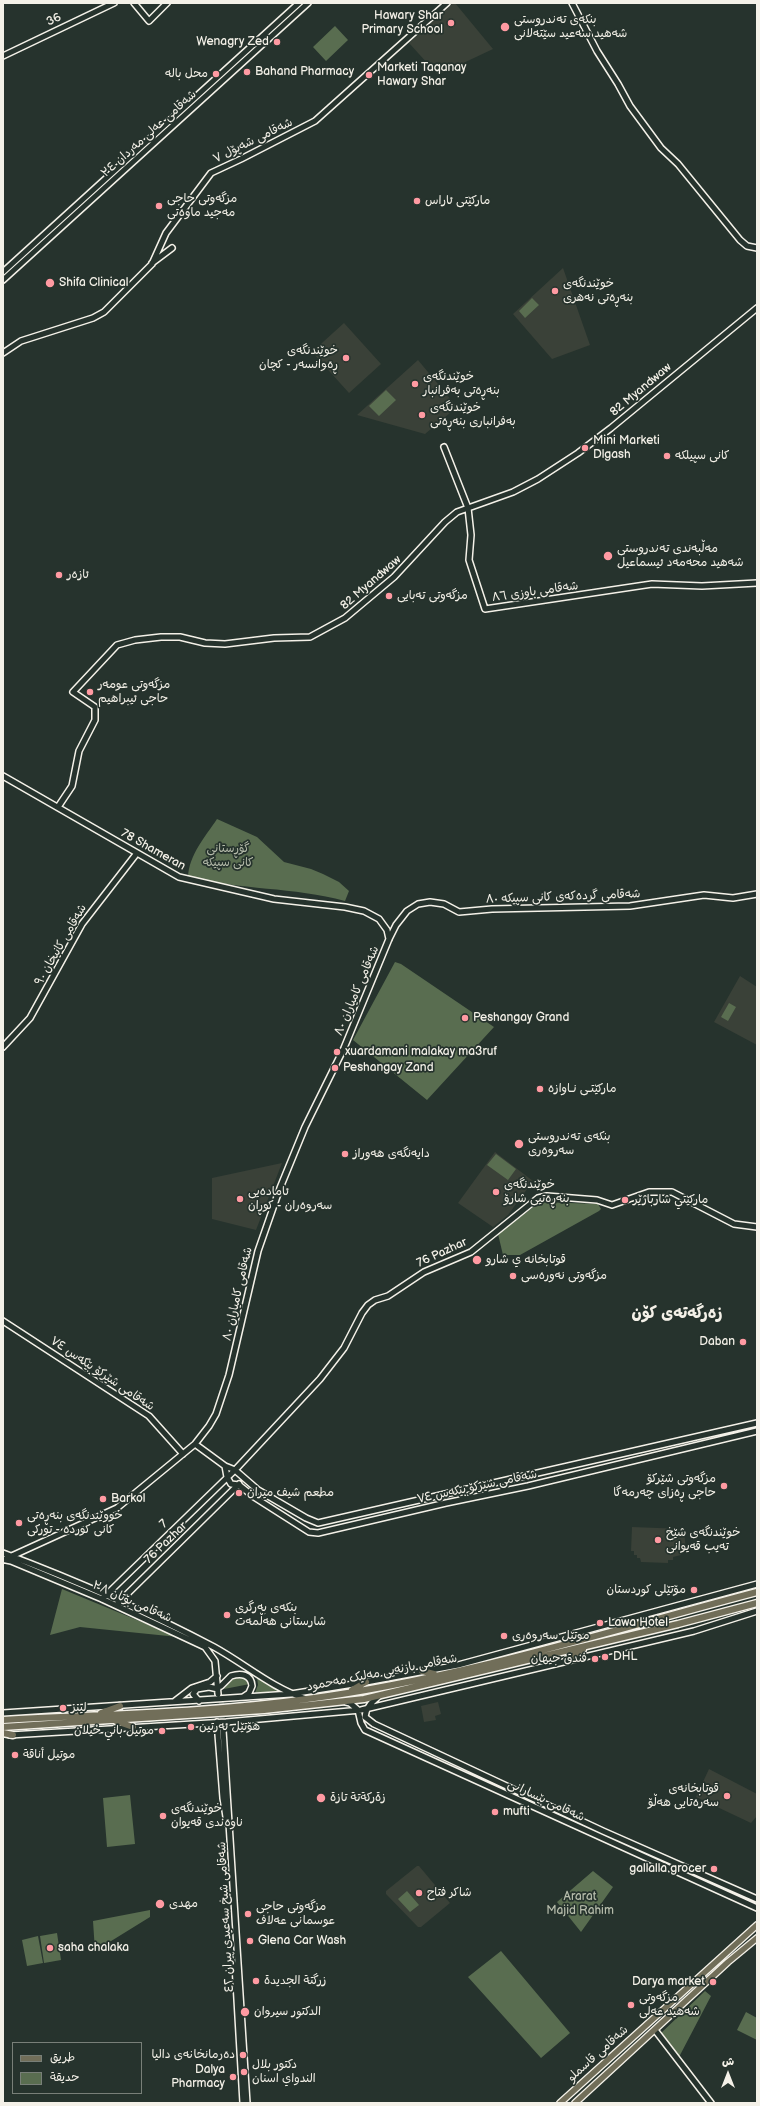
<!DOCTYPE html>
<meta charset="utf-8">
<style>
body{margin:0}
#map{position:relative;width:760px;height:2106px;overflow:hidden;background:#26332d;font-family:"Balsamiq Sans","Playpen Sans Arabic",sans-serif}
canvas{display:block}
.frame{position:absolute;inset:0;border:4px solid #f4f1e8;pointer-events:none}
.legend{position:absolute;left:12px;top:2042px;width:130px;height:52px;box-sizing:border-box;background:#26332d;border:1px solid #787f78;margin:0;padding:5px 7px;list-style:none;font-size:12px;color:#f4f1e8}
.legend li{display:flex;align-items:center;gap:8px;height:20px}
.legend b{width:20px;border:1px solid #787f78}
.north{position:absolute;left:708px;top:2054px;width:40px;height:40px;-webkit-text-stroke:3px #26332d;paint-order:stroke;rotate:0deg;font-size:11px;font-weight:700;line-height:16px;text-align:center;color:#f4f1e8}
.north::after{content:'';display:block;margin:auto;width:14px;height:18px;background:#f4f1e8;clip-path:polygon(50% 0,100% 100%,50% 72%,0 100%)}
</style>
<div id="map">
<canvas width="760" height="2106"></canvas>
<div class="frame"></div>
<ul class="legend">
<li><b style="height:5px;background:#716e59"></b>طريق</li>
<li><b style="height:11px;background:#596d50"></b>حديقة</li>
</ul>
<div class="north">ش</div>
</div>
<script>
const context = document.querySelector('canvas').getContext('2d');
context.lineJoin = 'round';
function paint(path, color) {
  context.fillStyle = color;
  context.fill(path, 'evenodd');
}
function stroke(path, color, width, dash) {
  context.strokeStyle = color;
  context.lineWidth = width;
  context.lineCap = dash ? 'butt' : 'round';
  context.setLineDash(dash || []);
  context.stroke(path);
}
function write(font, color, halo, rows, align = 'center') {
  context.font = font + ' "Balsamiq Sans","Playpen Sans Arabic",sans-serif';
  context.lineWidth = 3.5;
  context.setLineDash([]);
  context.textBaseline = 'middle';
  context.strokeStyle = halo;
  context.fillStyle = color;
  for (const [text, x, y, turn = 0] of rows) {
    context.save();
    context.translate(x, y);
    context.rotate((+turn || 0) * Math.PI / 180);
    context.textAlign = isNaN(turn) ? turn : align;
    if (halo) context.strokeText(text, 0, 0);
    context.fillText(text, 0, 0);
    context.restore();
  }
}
const built = new Path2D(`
 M453,3h2l38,46 -55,26 -29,-32z
 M563,268l27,77 -38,14 -39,-45z
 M344,323l37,41 -32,29 -37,-41z
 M418,360l39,47 -32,27 -68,-19z
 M740,976l17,11v58l-43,-23z
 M495,1152l38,29 -25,34 -15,12 -35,-24z
 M282,1163l-26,67 -44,-11v-41z
 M632,1527l52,2 2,23h-5v3l-8,2v3h-5v3l-27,-1 -1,-4h-3v-3h-3v-4h-3z
 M438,1702l3,12 -6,2 1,4 -12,2 -3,-16z
 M709,1769l48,25v22l-6,7 -55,-26z
 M417,1866h2l31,37 -29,24h-3l-32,-33v-3z`);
const green = new Path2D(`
 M335,26l13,14 -22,21 -13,-14z
 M532,298l7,7 -14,13 -6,-7z
 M386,390l10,10 -17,16 -10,-10z
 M217,819l40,18 27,25 27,7 12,5 16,8 10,9 -4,10c-51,-14 -105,-11 -157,-24 1,-22 17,-40 29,-58z
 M395,962l6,2 93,63 -67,73 -74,-60z
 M729,1003l7,4 -8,14 -7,-4z
 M496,1154l20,15 -8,11 -21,-15z
 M540,1202l58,2 3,5 -2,2 -79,44h-17l-5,-21z
 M62,1589l116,48 -98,-10 -30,8z
 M237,1676l8,2 5,6 -26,5 5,-7z
 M257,1677l23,14 -25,2 3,-8z
 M130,1795l5,49 -28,3 -4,-49z
 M593,1871l20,16 -32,45 -24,-30z
 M407,1891l12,14 -9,7 -12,-13z
 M150,1910v7l-55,34 -2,-30z
 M57,1933l4,27 -17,3 -4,-27z
 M38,1936l5,27 -16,3 -5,-26z
 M501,1951l69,82 -29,25 -73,-81z
 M705,1991l6,5 -32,61 -19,-23z
 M746,2012l11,6v22l-20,-10z`);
const secondaryTunnel = new Path2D(`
 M221,1694l2,36`);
const secondary = new Path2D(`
 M134,3l15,18 18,-18
 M572,3l25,48 21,33 12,22 31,42 17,16 62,76 7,6 10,2
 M3,56l111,-53
 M152,263l20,-15
 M3,272l296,-269
 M3,280l305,-277
 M3,353l18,-12 72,-23 11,-6 48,-48 14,-31 45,-60 30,-14 74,-38 132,-118
 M444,447l24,61 3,27 -2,25 16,49 167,-25 50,2 55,-3
 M3,776l176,101 95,22 71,8 19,4 15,8 8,11 2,9
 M58,807l14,-21 7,-35 16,-31v-13l-22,-15 44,-47 18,-5 26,-3h19l25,6 20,1 49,-6 36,-1 35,-19 49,-41 51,-55 12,-10 56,-20 25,-13 40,-26 33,-25 146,-120
 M3,1047l27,-29 52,-94 55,-71
 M3,1321l146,95 34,38
 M195,1444l30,22 10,4 23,20 48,28 12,5 439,-100
 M225,1466l2,11 4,7 8,1 15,12 55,35 9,1 128,-30 82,-17 229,-55
 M3,1553c72,27 143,58 211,94 31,17 58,41 92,52
 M3,1560l114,-52 78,-64 14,-18 7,-12 13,-39 29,-124 22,-63 25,-61 39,-79 45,-109 7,-14 11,-14 11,-7 12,-2 14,2 15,8 33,-3 138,-3 74,-11 29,3 24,-4
 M6,1560l5,1 91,38 103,48 10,14 3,33
 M102,1599l133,-129 85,-91 24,-31 18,-35 6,-8 7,-5 13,-4 36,-24 47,-20 67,-54 9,-2 50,4 15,5 37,-13h23l62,32 23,3
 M118,1603l121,-119
 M221,1686l10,-10c10,-3 20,-2 21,10l-3,7 -6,4
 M379,1696c-7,6 -13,11 -14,21l9,7 229,107 154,68
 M175,1701l17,-13 18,-6 7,-6
 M199,1701l-6,-7 4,-5 12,-2 9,2
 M346,1702l4,1 8,7 3,13 4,7 392,178
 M3,1713l288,-19 75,-12 92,-17 299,-81
 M217,1722l6,76 4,25
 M223,1730l24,373
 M10,1735l216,-13 135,-12 333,-79 63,-20
 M235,1965l8,138
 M655,2030l56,73`);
const primary = new Path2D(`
 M560,2103l197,-178
 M575,2103l153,-141 29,-24`);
const highway = new Path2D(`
 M568,1659l15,-10
 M422,1671l12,3
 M352,1690l14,-8
 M101,1713l19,-7
 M3,1720c101,-6 203,-7 304,-21 152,-20 302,-68 450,-107
 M116,1721l17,6
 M3,1727l261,-17 100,-11 314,-75 79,-21
 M3,1733l10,2`);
const markers = [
 [451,23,4,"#ff9aa2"],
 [505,27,5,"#ff9aa2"],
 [277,42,4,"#ff9aa2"],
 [247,72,4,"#ff9aa2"],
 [216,74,4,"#ff9aa2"],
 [369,75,4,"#ff9aa2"],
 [417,201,4,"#ff9aa2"],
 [159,206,4,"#ff9aa2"],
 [50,283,5,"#ff9aa2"],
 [555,291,4,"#ff9aa2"],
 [346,358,4,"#ff9aa2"],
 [415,384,4,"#ff9aa2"],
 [422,415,4,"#ff9aa2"],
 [585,448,4,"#ff9aa2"],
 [667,456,4,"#ff9aa2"],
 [608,556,5,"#ff9aa2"],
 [59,575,4,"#ff9aa2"],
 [389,596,4,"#ff9aa2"],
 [90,692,4,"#ff9aa2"],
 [465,1018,4,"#ff9aa2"],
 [337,1052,4,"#ff9aa2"],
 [335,1068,4,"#ff9aa2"],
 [540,1089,4,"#ff9aa2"],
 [519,1144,5,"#ff9aa2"],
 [345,1154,4,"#ff9aa2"],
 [496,1192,4,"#ff9aa2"],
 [240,1199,4,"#ff9aa2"],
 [625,1200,4,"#ff9aa2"],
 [477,1260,5,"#ff9aa2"],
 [513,1276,4,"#ff9aa2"],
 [743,1342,4,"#ff9aa2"],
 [724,1486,4,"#ff9aa2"],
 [239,1493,4,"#ff9aa2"],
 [103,1499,4,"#ff9aa2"],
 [19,1523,4,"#ff9aa2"],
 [658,1540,4,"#ff9aa2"],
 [694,1590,4,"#ff9aa2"],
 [227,1615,4,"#ff9aa2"],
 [600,1623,4,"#ff9aa2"],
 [504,1636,4,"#ff9aa2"],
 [605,1657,4,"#ff9aa2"],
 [595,1659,4,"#ff9aa2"],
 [63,1708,4,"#ff9aa2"],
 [191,1727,4,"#ff9aa2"],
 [162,1731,4,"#ff9aa2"],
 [15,1755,4,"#ff9aa2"],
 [727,1796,4,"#ff9aa2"],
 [321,1798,5,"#ff9aa2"],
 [495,1812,4,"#ff9aa2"],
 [163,1816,4,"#ff9aa2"],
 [714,1869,4,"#ff9aa2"],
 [419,1893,4,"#ff9aa2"],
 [160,1904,5,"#ff9aa2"],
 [248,1914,4,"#ff9aa2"],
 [250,1941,4,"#ff9aa2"],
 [50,1948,4,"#ff9aa2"],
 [256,1981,4,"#ff9aa2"],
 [713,1982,4,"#ff9aa2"],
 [631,2005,4,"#ff9aa2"],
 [245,2012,5,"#ff9aa2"],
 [243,2055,4,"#ff9aa2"],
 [244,2072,4,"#ff9aa2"],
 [233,2077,4,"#ff9aa2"]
];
const poiNames = [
 ["Hawary Shar",443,16,"right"],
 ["Primary School",443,30,"right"],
 ["بنکەی تەندروستی",514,20],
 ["شەهید سەعید سێتەلانی",514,34],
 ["Wenagry Zed",269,42,"right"],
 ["Marketi Taqanay",377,68],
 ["Hawary Shar",377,82],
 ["Bahand Pharmacy",255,72],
 ["محل باله",208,74,"right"],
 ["مزگەوتی حاجی",167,199],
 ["مەجید ماوەتی",167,213],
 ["مارکێتی ئاراس",425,201],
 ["Shifa Clinical",59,283],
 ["خوێندنگەی",563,284],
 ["بنەڕەتی نەهری",563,298],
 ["خوێندنگەی",338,351,"right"],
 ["ڕەوانسەر - کچان",338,365,"right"],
 ["خوێندنگەی",423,377],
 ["بنەڕەتی بەفرانبار",423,391],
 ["خوێندنگەی",430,408],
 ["بەفرانباری بنەڕەتی",430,422],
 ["Mini Marketi",593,441],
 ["Dlgash",593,455],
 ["کانی سپیلکە",675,456],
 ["مەڵبەندی تەندروستی",617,549],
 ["شەهید محەمەد ئیسماعیل",617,563],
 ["ئازەر",67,575],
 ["مزگەوتی تەبایی",397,596],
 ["مزگەوتی عومەر",98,685],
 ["حاجی ئیبراهیم",98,699],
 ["Peshangay Grand",473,1018],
 ["xuardamani malakay ma3ruf",345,1052],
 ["Peshangay Zand",343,1068],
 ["مارکێتـی نـاوازە",548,1089],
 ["بنکەی تەندروستی",528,1137],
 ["سەروەری",528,1151],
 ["دایەنگەی هەوراز",353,1154],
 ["خوێندنگەی",504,1185],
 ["بنەڕەتیی شارۆ",504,1199],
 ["ئامادەیی",248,1192],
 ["سەروەران - کوڕان",248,1206],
 ["مارکێتي شارباژێر",633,1200],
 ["قوتابخانه ي شارو",486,1260],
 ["مزگەوتی نەورەسی",521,1276],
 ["Daban",735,1342,"right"],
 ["مزگەوتی شێرکۆ",716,1479,"right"],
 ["حاجی ڕەزای چەرمەگا",716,1493,"right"],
 ["مطعم شيف ميران",247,1493],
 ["Barkol",111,1499],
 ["خووێندنگەی بنەڕەتی",27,1516],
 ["کانی کوردە - تورکی",27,1530],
 ["خوێندنگەی شێخ",666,1533],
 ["تەیب قەیوانی",666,1547],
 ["مۆتێلی کوردستان",686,1590,"right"],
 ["بنکەی بەرگری",235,1608],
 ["شارستانی هەڵمەت",235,1622],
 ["Lawa Hotel",608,1623],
 ["موتێل سەروەری",512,1636],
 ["DHL",613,1657],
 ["فندق جيهان",587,1659,"right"],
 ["لينز",71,1708],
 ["هۆتێل ئەرتین",199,1727],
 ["موتيل باني خيلان",154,1731,"right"],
 ["موتيل أناقة",23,1755],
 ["قوتابخانەی",719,1789,"right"],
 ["سەرەتایی هەڵۆ",719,1803,"right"],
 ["زةركةتة تازة",330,1798],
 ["خوێندنگەی",171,1809],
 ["ناوەندی قەیوان",171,1823],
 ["mufti",503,1812],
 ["gallalla grocer",706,1869,"right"],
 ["شاكر فتاح",427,1893],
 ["مهدی",169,1904],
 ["مزگەوتی حاجی",256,1907],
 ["عوسمانی عەلاف",256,1921],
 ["Glena Car Wash",258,1941],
 ["saha chalaka",58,1948],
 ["زرگتة الجديدة",264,1981],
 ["Darya market",705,1982,"right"],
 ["مزگەوتی",639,1998],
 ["شەهید عەلی",639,2012],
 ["الدكتور سيروان",254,2012],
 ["دەرمانخانەی دالیا",235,2055,"right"],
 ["دكتور بلال",252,2065],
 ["الندواي اسنان",252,2079],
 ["Dalya",225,2070,"right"],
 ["Pharmacy",225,2084,"right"]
];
const streetNames = [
 ["36",54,20,-25],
 ["شەقامی عەلی مەردان ٣٤",149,134,-42],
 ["شەقامی شەپۆل ٧",253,141,-26],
 ["82 Myandwaw",641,390,-40],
 ["82 Myandwaw",371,583,-41],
 ["شەقامی باوزی ٨٦",535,592,-8],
 ["78 Shameran",153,850,29],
 ["شەقامی گردەکەی کانی سپیکە ٨٠",563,897,-2],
 ["شەقامی کانیخان ٩٠",61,945,-60],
 ["شەقامی کامیاران ٨٠",357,991,-67],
 ["76 Pazhar",442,1253,-25],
 ["شەقامی کامیاران ٨٠",238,1294,-77],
 ["شەقامی شێرکۆ بێکەس ٧٤",102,1374,34],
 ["شەقامی شێرکۆ بێکەس ٧٤",477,1487,-12],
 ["7",164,1524,-44],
 ["76 Pazhar",166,1543,-44],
 ["شەقامی بۆتان ٣٨",132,1602,24],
 ["شەقامی بازنەیی مەلیک مەحمود",382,1673,-11],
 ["شەقامی بێسارانی",546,1801,25],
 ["شەقامی شیخ سەعیدی پیران ٤٢",226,1917,-93],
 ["شەقامی قاسملو",598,2054,-42]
];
const parkNames = [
 ["گۆڕستانی",228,849],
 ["کانی سپیکە",228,863],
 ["Ararat",580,1897],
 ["Majid Rahim",580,1911]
];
const districtNames = [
 ["زەرگەتەی کۆن",677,1314]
];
paint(built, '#3a4138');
paint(green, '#596d50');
stroke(secondaryTunnel, '#455049', 5, [5, 2.5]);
stroke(secondary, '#f4f1e8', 8);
stroke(primary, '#f4f1e8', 8);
stroke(highway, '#f4f1e8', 9);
stroke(secondary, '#26332d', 5);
stroke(primary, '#716e59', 5.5);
stroke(highway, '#716e59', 6);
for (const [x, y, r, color] of markers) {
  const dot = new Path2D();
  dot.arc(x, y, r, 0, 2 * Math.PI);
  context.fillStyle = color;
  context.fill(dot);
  stroke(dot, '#26332d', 1.5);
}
write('12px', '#f4f1e8', '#26332d', poiNames, 'left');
write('12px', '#f4f1e8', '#26332d', streetNames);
write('12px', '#b6bcab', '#26332d', parkNames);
write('bold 16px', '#f4f1e8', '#26332d', districtNames);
</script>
